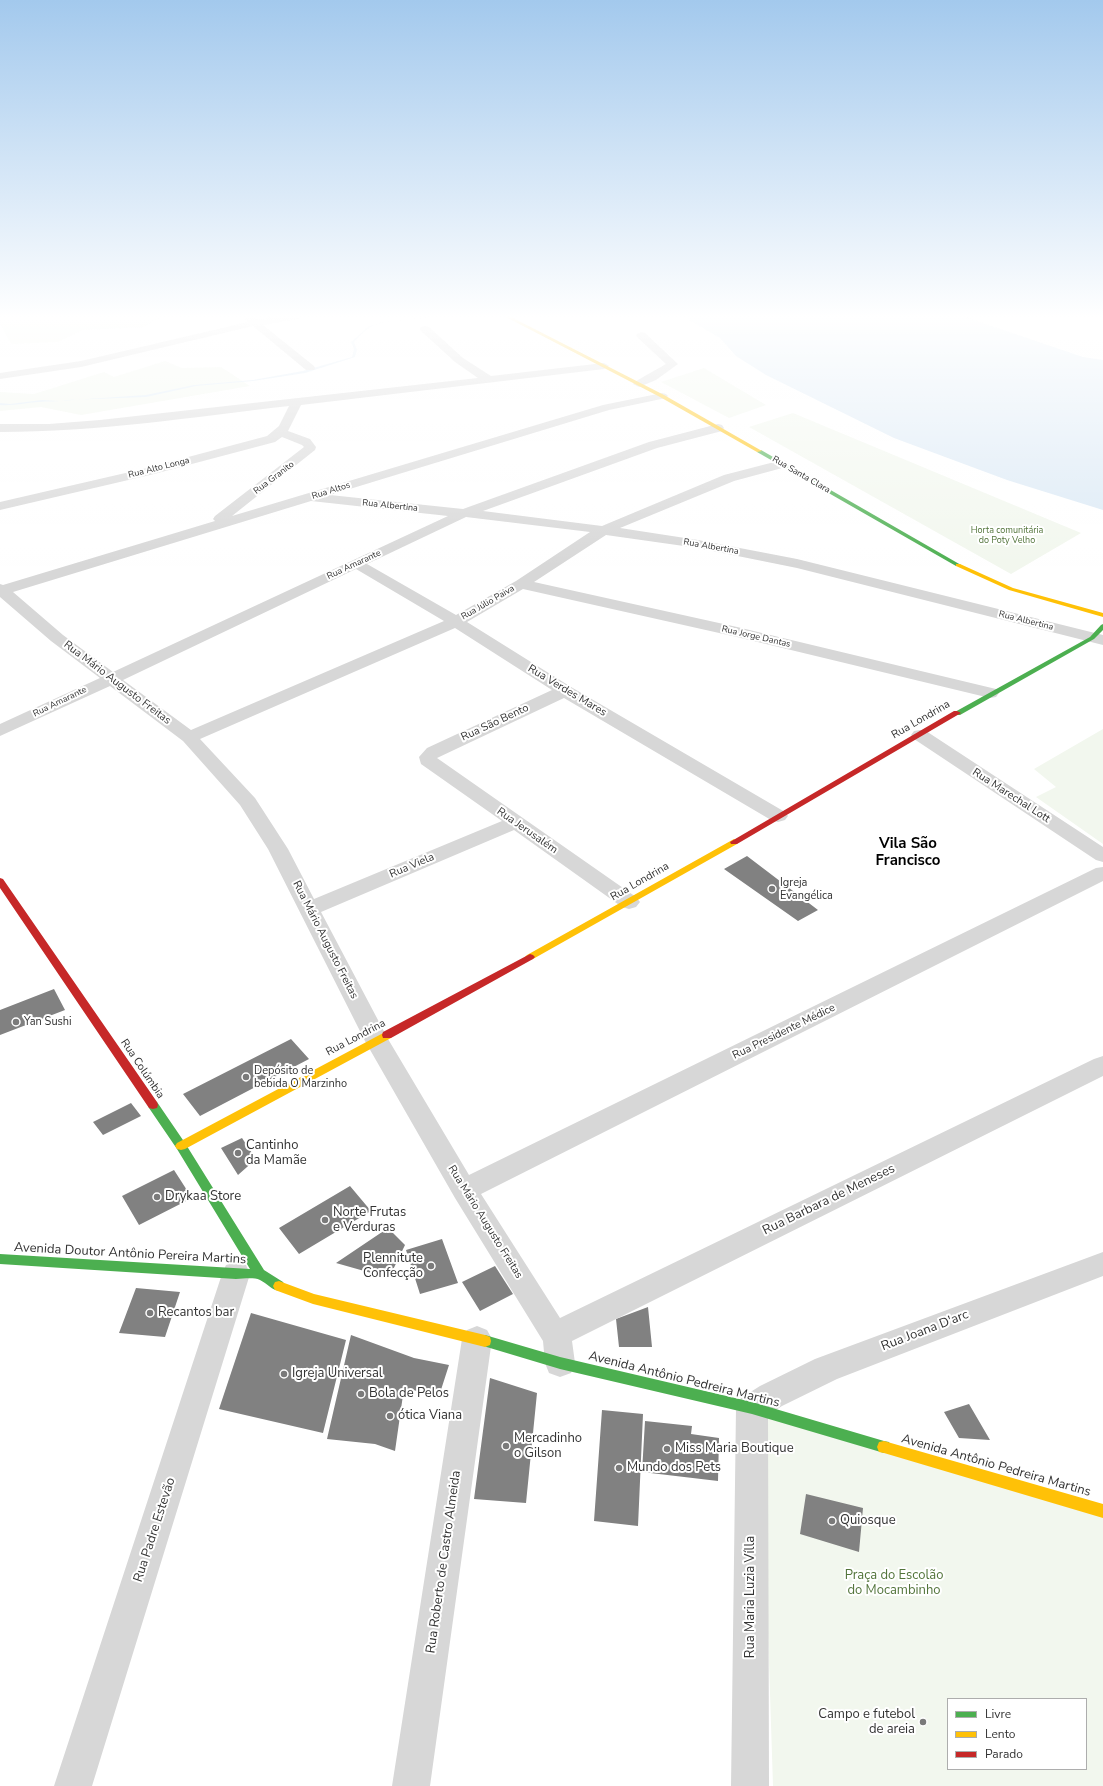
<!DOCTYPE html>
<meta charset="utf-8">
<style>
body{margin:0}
#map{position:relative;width:1103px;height:1786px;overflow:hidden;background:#fff;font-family:"Nunito Sans",sans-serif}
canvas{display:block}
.legend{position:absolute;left:947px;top:1698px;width:140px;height:72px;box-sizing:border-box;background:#fff;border:1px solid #adadad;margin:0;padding:5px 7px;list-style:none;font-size:12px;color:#333}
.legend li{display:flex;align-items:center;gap:8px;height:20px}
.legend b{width:20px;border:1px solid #adadad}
</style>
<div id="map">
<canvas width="1103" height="1786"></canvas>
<ul class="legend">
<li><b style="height:5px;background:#4caf50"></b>Livre</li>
<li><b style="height:5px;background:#ffc107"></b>Lento</li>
<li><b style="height:5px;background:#c62828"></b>Parado</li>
</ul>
</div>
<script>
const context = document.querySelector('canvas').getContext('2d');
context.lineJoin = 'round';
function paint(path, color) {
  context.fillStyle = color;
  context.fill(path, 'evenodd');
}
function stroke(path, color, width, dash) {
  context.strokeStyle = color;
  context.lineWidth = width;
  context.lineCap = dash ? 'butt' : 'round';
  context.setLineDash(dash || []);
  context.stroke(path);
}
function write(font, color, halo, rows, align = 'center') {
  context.font = font + ' "Nunito Sans",sans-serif';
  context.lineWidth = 4;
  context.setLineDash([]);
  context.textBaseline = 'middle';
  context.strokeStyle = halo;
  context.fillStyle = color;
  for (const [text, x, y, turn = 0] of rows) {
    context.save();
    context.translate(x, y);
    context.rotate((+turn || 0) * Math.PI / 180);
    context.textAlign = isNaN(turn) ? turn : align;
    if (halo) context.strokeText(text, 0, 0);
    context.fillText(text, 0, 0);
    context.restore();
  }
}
const green = new Path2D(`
 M0,316h162l-18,11 -61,3 -25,12 -47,2 -11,-20z
 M165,361l17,7 39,-1 29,19 -169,29 -40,-8 -41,4v-19l34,2 70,-22 10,5z
 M704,368l62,37 -37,13 -68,-36z
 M793,413l288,120 -70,41 -262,-147z
 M1103,729v115l-67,-47 20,-10 -22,-18z
 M761,1414l342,94v278h-330zM948,1699h138v70h-138z`);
const water = new Path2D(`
 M426,316h4c-18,6 -44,1 -59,11 -6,3 -12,10 -17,15l3,8 -2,7 -50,16 -52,8 -57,5 -50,11 -79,3c-10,2 -19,1 -29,2 -13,1 -25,4 -38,3v-2l10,1 32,-4 16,1 88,-6 48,-10 59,-5 50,-9 49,-14 2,-8 -3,-7c6,-4 14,-14 19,-16 19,-8 38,-4 56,-10z
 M682,316h280l121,41 20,3v150l-96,-30 -113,-42 -128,-63 -30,-19 -16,-18z`);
const building = new Path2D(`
 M747,856l71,54 -20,11 -74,-52z
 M54,989l11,21 -65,25v-25z
 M291,1039l18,20 -109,57 -17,-22z
 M131,1103l10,13 -38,19 -10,-13z
 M242,1138l14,21 -18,16 -17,-27z
 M174,1170l18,28 -53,27 -17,-29z
 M350,1186l21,25 -72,43 -20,-26z
 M388,1228l17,17 -16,33 -53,-15z
 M442,1239l16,44 -38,11 -14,-44z
 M495,1266l18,28 -33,17 -18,-29z
 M136,1288l44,4 -15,45 -46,-4z
 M648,1307l4,40h-33l-3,-28z
 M251,1313l95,27 -23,93 -104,-24z
 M351,1335l63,23 35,7 -10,31 -35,-8 -9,63 -20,-7 -48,-5z
 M490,1378l47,15 -11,110 -52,-4z
 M969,1404l21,36 -31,-2 -15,-26z
 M602,1410l41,4 -5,112 -44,-5z
 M645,1421l47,5 -1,8 28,4 -1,43 -76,-9z
 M806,1494l57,14 -4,44 -59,-18z`);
const street = new Path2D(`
 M245,316h8l4,4 22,-4h23l-5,3 -34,6 51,41 1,2 -1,2h-8l-53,-44 -172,41 -81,12v-6l81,-12 167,-39 -4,-4z
 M425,326l4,1 34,31 28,18 113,-13 5,3 -5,3 -303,36 -13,26 22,8 6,8 -1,3 -83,66 371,-111 59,-12 4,1 2,2 -2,2 -57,12 -279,85 133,14 186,-67 69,-18 4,1 2,3 -2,3 -65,17 -174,63 119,15 122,-51 58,-15 4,1 2,3 -2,3 -52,14 -114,47 78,12 99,19 306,76v10l-306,-77 -99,-20 -92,-13 -72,47 203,45 259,62 3,4 -3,4 -6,1 -253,-61 -214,-48 -56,33 104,65 214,125 3,4 -3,4 -7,2 -7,-2 -207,-122 -127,60 199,139 4,5 -4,5 -7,2 -7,-2 -108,-77 -193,82 67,127 81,136 627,-307 7,-1v14l-622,313 79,124 534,-259 9,-3v20l-531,265 3,22 -4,10 -11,4 -11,-4 -4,-10 -2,-22 -88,-143 -90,-157 -97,-192 -28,-44 -57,-64 -73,-55 -110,50v-12l100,-46 -49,-37 -51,-44v-13l3,1 212,-64 -2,-2 2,-3 89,-69 -2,-2 -20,-8 -7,5 -121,32 -154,36v-8l147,-34 120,-32 12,-10 10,-20c-96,11 -192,26 -289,26v-8h49l51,-4 378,-42 -23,-16 -34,-31 -1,-2 1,-2zM311,501l137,15 -335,156 -50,-37 -50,-43zM466,517l124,15 -74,49 -60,34 -89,-51zM356,569l88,52 -253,109 -68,-50zM455,628l97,62 -125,58 -8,9 2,7 81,57 -188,78 -26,-50 -33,-51 -55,-59z
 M641,332l4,1 33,31 -22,16 -17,7 -6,-3c3,-4 27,-16 33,-20l-29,-27 -1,-2z
 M920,730l6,1 177,116v15l-7,-2 -182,-121 -3,-4 3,-4z
 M1103,1252v24l-266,103 -55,27 -14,9 1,371h-38l5,-378 5,-10 19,-12 55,-27z
 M236,1262l10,3 4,9 -158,512h-38l168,-512 4,-9z
 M477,1326l10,4 5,9 -62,447h-38l70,-447 5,-9z`);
const fast = new Path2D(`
 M757,450h4l200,115 -5,1 -199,-114z
 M1103,624v6l-9,9 -134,76h-3l-4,-2 137,-76 11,-12z
 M153,1101l4,1 28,41 79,127 19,12 2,4 -2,4c-9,3 -15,-6 -23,-10 -7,-3 -17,-1 -24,-1l-236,-15v-10l250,15 -73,-120 -28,-41 -1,-3 1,-3z
 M485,1335l75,22 192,45 132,39 5,1 2,5 -2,5 -5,1 -132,-39 -192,-45 -80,-24 -1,-4 1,-4z`);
const slow = new Path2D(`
 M504,316h5l155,79 98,56 -5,1 -97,-55z
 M956,564h4l53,24 90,25v4l-94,-27 -53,-24z
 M734,839l4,3 -1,2 -204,115 -3,1 -5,-3 2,-2z
 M387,1031l4,1 1,3 -1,3 -206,111 -4,1 -4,-1 -2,-3 2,-3z
 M279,1281l35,13 171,41 5,2 1,4 -1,4 -5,2 -172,-43 -38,-14 -2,-4 2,-4z
 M884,1441l219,63v14l-219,-65 -5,-1 -2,-5 2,-5z`);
const jam = new Path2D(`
 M954,711h3l4,2 -224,131h-6l-1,-2z
 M0,878l3,1 154,223 1,3 -1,3 -4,1 -4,-1 -149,-220z
 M530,954l3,1 2,2 -2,2 -142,79h-8l-1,-3 1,-3z`);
const markers = [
 [772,889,4,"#7a7a7a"],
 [16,1022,4,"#7a7a7a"],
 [246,1077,4,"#7a7a7a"],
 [238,1153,4,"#7a7a7a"],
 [157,1197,4,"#7a7a7a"],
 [325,1220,4,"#7a7a7a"],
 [431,1266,4,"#7a7a7a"],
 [150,1313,4,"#7a7a7a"],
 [284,1374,4,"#7a7a7a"],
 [361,1394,4,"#7a7a7a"],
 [390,1416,4,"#7a7a7a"],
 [506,1446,4,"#7a7a7a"],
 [667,1449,4,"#7a7a7a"],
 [619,1468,4,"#7a7a7a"],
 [832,1521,4,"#7a7a7a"],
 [923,1722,4,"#7a7a7a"]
];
const farStreetnames = [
 ["Rua Alto Longa",159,468,-14],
 ["Rua Santa Clara",801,475,30],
 ["Rua Granito",274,478,-37],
 ["Rua Altos",331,491,-17],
 ["Rua Albertina",390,506,6],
 ["Rua Albertina",711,547,10],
 ["Rua Amarante",354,565,-25],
 ["Rua Júlio Paiva",488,603,-30],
 ["Rua Albertina",1026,621,14],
 ["Rua Jorge Dantas",756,637,13],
 ["Rua Amarante",60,702,-26]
];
const farParknames = [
 ["Horta comunitária",1007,531],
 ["do Poty Velho",1007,541]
];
const streetNames = [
 ["Rua Mário Augusto Freitas",117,683,37],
 ["Rua Verdes Mares",567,691,31],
 ["Rua Londrina",921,720,-30],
 ["Rua São Bento",495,723,-25],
 ["Rua Marechal Lott",1011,796,33],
 ["Rua Jerusalém",527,831,35],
 ["Rua Viela",412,866,-23],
 ["Rua Londrina",640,882,-30],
 ["Rua Mário Augusto Freitas",325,940,63],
 ["Rua Presidente Médice",784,1032,-26],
 ["Rua Londrina",356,1038,-28],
 ["Rua Colúmbia",142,1069,56],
 ["Rua Mário Augusto Freitas",485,1222,58]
];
const poiNames = [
 ["Igreja",780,883],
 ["Evangélica",780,896],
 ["Yan Sushi",24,1022],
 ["Depósito de",254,1071],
 ["bebida O Marzinho",254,1084]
];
const nearPoinames = [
 ["Cantinho",246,1146],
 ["da Mamãe",246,1161],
 ["Drykaa Store",165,1197],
 ["Norte Frutas",333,1213],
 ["e Verduras",333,1228],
 ["Plennitute",423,1259,"right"],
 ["Confecção",423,1274,"right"],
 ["Recantos bar",158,1313],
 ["Igreja Universal",292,1374],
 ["Bola de Pelos",369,1394],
 ["ótica Viana",398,1416],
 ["Mercadinho",514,1439],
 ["o Gilson",514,1454],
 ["Miss Maria Boutique",675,1449],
 ["Mundo dos Pets",627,1468],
 ["Quiosque",840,1521],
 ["Campo e futebol",915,1715,"right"],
 ["de areia",915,1730,"right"]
];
const nearStreetnames = [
 ["Rua Barbara de Meneses",829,1200,-26],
 ["Avenida Doutor Antônio Pereira Martins",130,1254,3],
 ["Rua Joana D'arc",925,1331,-21],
 ["Avenida Antônio Pedreira Martins",684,1380,14],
 ["Avenida Antônio Pedreira Martins",996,1466,16],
 ["Rua Padre Estevão",155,1530,-72],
 ["Rua Roberto de Castro Almeida",444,1562,-82],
 ["Rua Maria Luzia Vílla",751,1597,-90]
];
const nearParknames = [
 ["Praça do Escolão",894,1576],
 ["do Mocambinho",894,1591]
];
const districtNames = [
 ["Vila São",908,844],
 ["Francisco",908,861]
];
paint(green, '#f2f7ee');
paint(water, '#dbe9f5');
paint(building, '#818181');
paint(street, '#d7d7d7');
paint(fast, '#4caf50');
paint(slow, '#ffc107');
paint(jam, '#c62828');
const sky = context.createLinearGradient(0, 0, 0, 566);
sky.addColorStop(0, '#a3c9ed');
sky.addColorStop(0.56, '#fff');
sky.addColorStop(1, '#ffffff00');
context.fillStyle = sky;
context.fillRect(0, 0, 1103, 566);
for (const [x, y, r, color] of markers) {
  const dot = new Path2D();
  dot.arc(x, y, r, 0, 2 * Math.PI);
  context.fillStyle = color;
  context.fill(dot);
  stroke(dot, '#fff', 1.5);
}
write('9px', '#333', '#fff', farStreetnames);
write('9px', '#52743a', '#fff', farParknames);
write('11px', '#333', '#fff', streetNames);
write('11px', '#333', '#fff', poiNames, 'left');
write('13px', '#333', '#fff', nearPoinames, 'left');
write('13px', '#333', '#fff', nearStreetnames);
write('13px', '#52743a', '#fff', nearParknames);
write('bold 15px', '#000', '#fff', districtNames);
</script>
